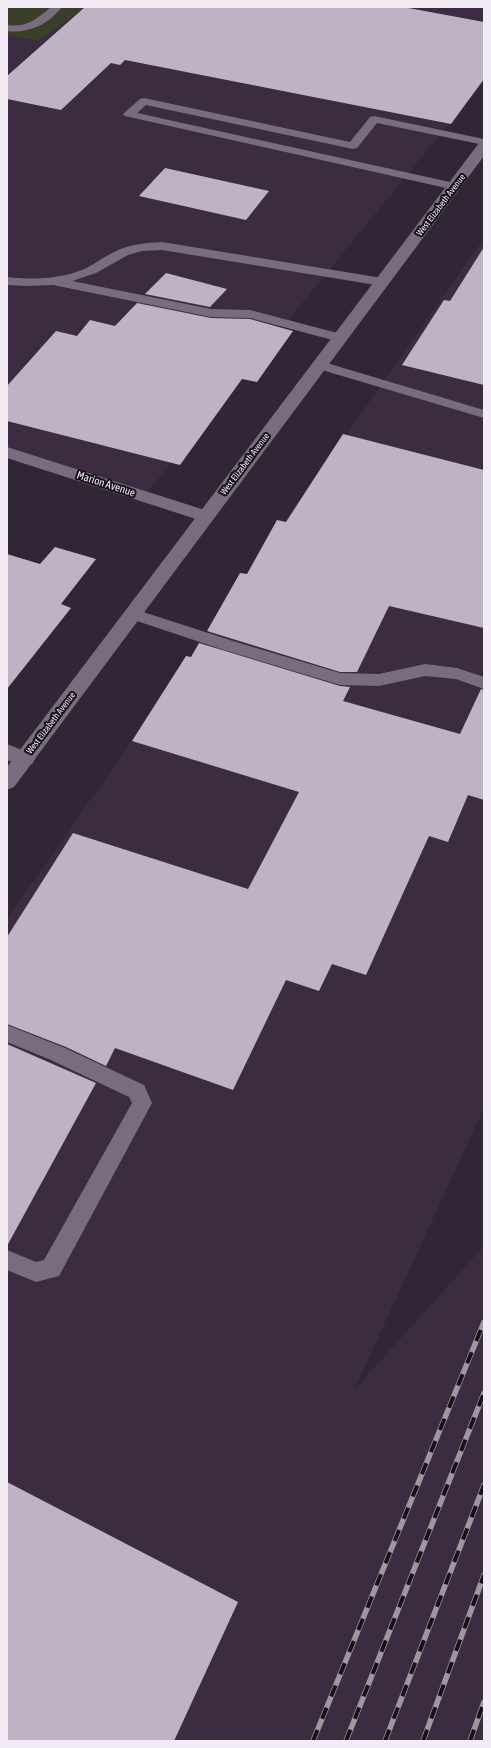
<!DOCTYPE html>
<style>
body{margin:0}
#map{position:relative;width:491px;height:1748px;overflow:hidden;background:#312635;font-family:"Asap Condensed",sans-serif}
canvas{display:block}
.frame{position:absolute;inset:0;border:8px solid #f3ebf5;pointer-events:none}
</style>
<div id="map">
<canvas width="491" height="1748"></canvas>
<div class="frame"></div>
</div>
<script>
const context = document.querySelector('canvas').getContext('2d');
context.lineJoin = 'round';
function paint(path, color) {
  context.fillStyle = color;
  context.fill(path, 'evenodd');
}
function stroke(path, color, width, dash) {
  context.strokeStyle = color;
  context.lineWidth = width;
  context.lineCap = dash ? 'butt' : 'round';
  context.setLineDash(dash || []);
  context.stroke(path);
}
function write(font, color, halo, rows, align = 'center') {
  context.font = font + ' "Asap Condensed",sans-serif';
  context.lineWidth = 4;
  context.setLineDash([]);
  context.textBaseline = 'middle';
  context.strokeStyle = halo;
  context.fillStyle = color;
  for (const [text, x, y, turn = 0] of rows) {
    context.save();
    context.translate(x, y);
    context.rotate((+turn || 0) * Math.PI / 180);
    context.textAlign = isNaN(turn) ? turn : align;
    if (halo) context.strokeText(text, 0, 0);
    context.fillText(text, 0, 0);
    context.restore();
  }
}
const built = new Path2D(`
 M87,7h397v74l-340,415 -137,-46v-415l31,6z
 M484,238v870l-130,282 130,-144v495h-477v-822z`);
const green = new Path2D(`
 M7,7h80l-49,34 -31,-6z`);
const building = new Path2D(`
 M85,7h318l81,15v57l-33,45 -326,-64 -5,5 -9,-2 -50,47 -54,-11v-23z
 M165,168l104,23 -23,29 -107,-24z
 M484,247v138l-82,-20 42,-65 6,1z
 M166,273l61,16 -17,18 -65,-13z
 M137,303l74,15 39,1 43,12 -36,51 -15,-3 -62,86 -173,-44v-35l49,-55 21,5 13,-16 25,6z
 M343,434l141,36v158l-95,-22 -32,66h-17l-133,-41 33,-58 7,1 30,-54 9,2z
 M55,547l41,12 -35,45 10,4 -64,81v-135l33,10z
 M199,643l141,43 10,1 -7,14 117,33 21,-45 3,1v110l-16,-5 -20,47 -19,-6 -63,139 -34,-11 -13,27 -33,-11 -53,110 -118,-42 -9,18 -40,-19 -59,-23v-87l66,-104 175,56 51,-97 -167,-51 54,-85 5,1z
 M7,1044l89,39 -89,163z
 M7,1482l231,120 -64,139h-167z`);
const service = new Path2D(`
 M51,7h11c-13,17 -34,27 -55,24v-6c19,3 30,-6 44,-18z
 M144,98l206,44 20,-25 4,-1 110,23v6l-107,-22 -20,25 -4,1 -207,-44 -9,8 322,71 2,2 -6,4 -330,-74 -2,-2 2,-2 15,-13z
 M162,242l220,36 6,4 -6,4 -220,-36 -20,1 -14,4 -32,18 -24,8 139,28 39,1 95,25 2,3 -7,4 -90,-24 -39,-1 -158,-32 -26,1 -20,-1v-8c25,3 52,2 75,-7 12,-5 21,-13 32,-18 15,-8 32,-9 48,-10z
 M320,361l164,49v8l-169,-50 -2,-3 2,-3z
 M134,609l102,33 104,31 39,1 46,-10 32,4 27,9v12l-28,-10 -31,-3 -46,10 -39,-1 -116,-35 -96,-32 -2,-4 2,-4z
 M7,1025l58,23 79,37 8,18 -93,173 -23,6 -29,-12v-20l29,12 8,-2 88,-157 -3,-6 -78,-37 -44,-18z`);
const minor = new Path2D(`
 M7,447l204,65 3,4 -3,4 -6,2 -6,-2 -192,-62z
 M7,744l25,10 3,5 -3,5 -7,3 -18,-7z`);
const tertiary = new Path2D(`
 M484,142v14l-470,631 -7,3v-23l472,-624z`);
const rail = new Path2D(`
 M313,1741l171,-419
 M346,1741l138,-348
 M385,1741l99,-256
 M423,1741l61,-166
 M470,1741l14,-39`);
const farStreetnames = [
 ["West Elizabeth Avenue",441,205,-53],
 ["West Elizabeth Avenue",245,464,-53],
 ["West Elizabeth Avenue",51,723,-53]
];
const streetNames = [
 ["Marion Avenue",106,484,18]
];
paint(built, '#3c2c41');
paint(green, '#393f28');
paint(building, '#c0b2c5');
paint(service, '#796c7e');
paint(minor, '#796c7e');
paint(tertiary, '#796c7e');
stroke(rail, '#9f96a2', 5.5);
stroke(rail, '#161118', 4, [12]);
write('9px', '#f3ebf5', '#161118', farStreetnames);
write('11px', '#f3ebf5', '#161118', streetNames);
</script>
